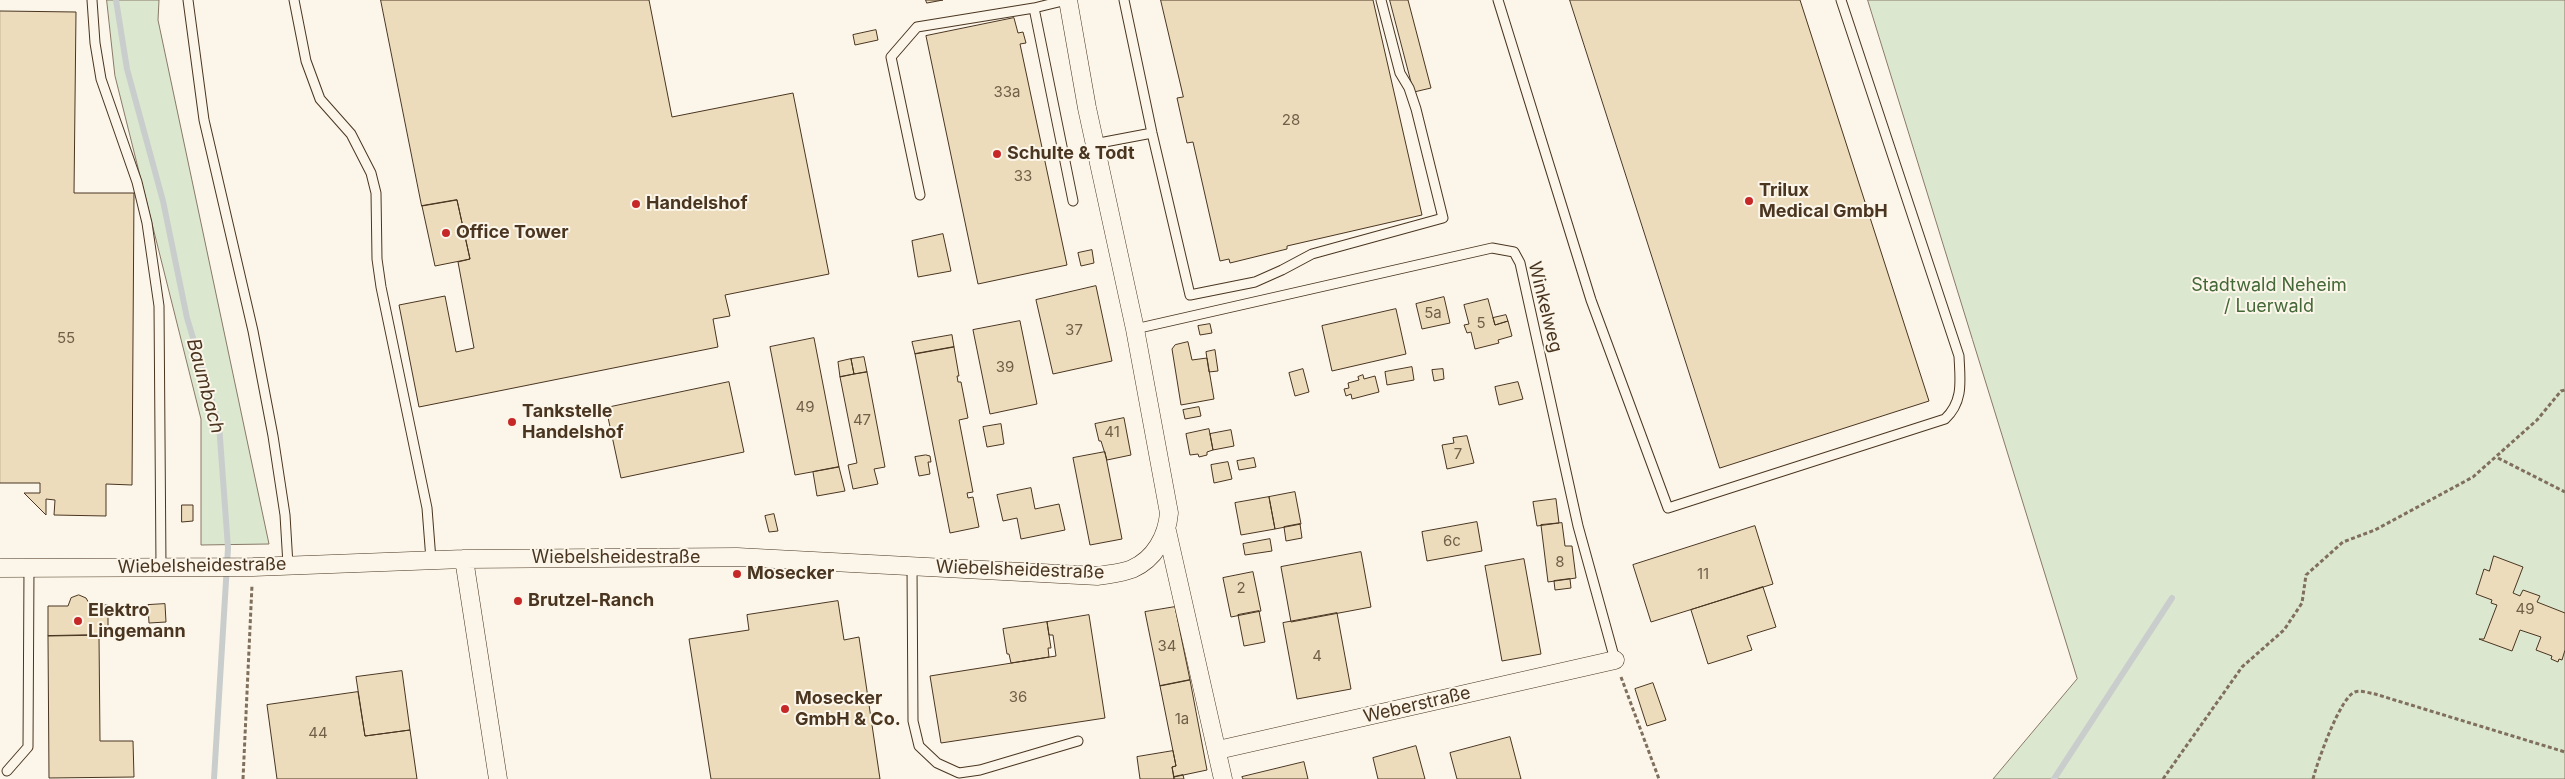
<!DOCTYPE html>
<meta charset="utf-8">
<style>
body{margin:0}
canvas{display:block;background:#fbf6e9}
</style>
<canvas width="2565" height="779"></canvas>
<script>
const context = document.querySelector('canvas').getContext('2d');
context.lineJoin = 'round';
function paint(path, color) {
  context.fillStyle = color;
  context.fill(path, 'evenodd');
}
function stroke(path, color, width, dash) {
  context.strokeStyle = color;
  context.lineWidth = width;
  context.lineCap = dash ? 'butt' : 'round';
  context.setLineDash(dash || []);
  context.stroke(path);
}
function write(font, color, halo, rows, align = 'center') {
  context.font = font + ' Inter,sans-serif';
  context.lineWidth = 4;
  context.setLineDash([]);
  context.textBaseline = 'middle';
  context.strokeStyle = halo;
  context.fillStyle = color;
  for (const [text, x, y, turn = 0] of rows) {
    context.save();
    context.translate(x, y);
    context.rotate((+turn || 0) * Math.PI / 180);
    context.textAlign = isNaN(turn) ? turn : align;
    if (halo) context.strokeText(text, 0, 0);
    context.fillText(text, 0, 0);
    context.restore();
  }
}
const green = new Path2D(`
 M107,0h52l-1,20 111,524 -68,1v-126l-86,-343z
 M1868,0h697v779h-572l84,-100z`);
const stream = new Path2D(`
 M116,0l11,69 36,132 24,117 32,106 9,124 -14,231
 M2054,779l118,-181`);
const building = new Path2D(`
 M381,0h268l23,117 121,-24 36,181 -104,21 5,21 -17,3 5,28 -299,60 -20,-102 46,-9 11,56 18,-4 -16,-86 12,-3 -13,-59 -35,6z
 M926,0h17l-16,3z
 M1161,0h212l49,215 -135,31v3l-57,14 -1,-4 -9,2 -27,-119 -6,1 -10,-45 6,-1z
 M1390,0h18l23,88 -17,4z
 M1570,0h230l129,401 -209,67z
 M0,11l76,1 -2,181h60l-2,292 -26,-1v32l-52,-1 1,-15 -9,-1v16l-22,-22h16v-10h-40z
 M1014,18l4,15 5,-1 3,11 -6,1 47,221 -89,19 -52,-248z
 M876,30l2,10 -23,5 -2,-10z
 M457,200l13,59 -35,7 -13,-60z
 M943,234l8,37 -33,6 -6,-36z
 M1092,250l2,13 -13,3 -3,-13z
 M1096,286l16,75 -59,13 -17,-74z
 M1444,297l6,26 -28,6 -6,-25z
 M1488,299l7,26 13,-4 4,15 -14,4 1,3 -24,6 -4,-17 -4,1 -3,-8 5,-1 -5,-19z
 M1396,309l10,45 -74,17 -10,-45z
 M1506,315l2,6 -13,4 -2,-7z
 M1020,321l17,83 -47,10 -17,-84z
 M1210,324l2,9 -12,2 -2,-9z
 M952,335l2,12 -39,7 -3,-12z
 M814,338l25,129 -44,8 -25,-128z
 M1188,342l4,18 15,-2 7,41 -33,6 -9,-56 3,-4z
 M954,347l5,29h-2l1,6h3l7,36 -9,2 14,72 -6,1 1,5 5,-1 6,30 -29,6 -35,-179z
 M1215,350l3,21 -9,1 -3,-20z
 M864,357l3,15 -13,2 -3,-15z
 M851,359l3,15 -14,3 -2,-15z
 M1412,367l2,13 -27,5 -2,-13z
 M1303,369l6,23 -14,4 -6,-23z
 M1443,369l1,10 -10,2 -2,-11z
 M867,372l18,95 -11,2 4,15 -25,5 -5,-24 9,-2 -17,-86z
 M1363,375l1,4 11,-3 4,16 -27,7 -1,-5 -5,2 -2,-7 5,-1 -1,-5 11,-3 -1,-3z
 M729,382l15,70 -123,26 -15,-70z
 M1518,382l5,17 -24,6 -4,-18z
 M1199,407l2,9 -16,3 -2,-9z
 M1124,418l7,37 -24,5 -6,-19h-2l-4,-17z
 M1001,424l3,20 -17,3 -4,-20z
 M1209,429l4,21 -6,2v3l-8,2 -1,-3 -8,1 -4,-21z
 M1231,430l3,16 -21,4 -3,-16z
 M1467,436l7,27 -27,6 -5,-24 12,-2 -1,-5z
 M1105,452l17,87 -32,6 -17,-87z
 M926,455l4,1 1,6h-3l2,12 -11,2 -4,-19z
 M1254,458l2,9 -17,3 -2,-9z
 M1228,462l4,17 -18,4 -3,-18z
 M839,467l6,24 -28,5 -4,-24z
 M1031,488l4,21 24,-5 6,26 -44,9 -4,-21 -14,3 -6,-26z
 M1295,492l6,32 -26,5 -6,-32z
 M1269,497l6,32 -34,6 -6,-32z
 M1556,499l3,24 -22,3 -4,-24z
 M182,505h11v16l-11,1z
 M774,514l4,17 -9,1 -4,-16z
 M1477,522l5,29 -55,10 -5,-29z
 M1562,523l3,23h7l4,32 -28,4 -7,-57z
 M1300,524l2,14 -16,3 -2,-14z
 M1755,526l18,58 -122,38 -18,-57z
 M1270,539l2,12 -27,4 -2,-11z
 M1361,552l10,55 -80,15 -10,-55z
 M2494,556l29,11 -10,26 7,3 3,-6 17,6 -3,6 28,11v37l-3,10 -3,-1 -1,3 -7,-3 1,-3 -16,-6 5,-13 -21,-7 -8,21 -33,-12h5l13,-34 -6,-2 1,-3 -16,-6 8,-25 5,2z
 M1524,559l17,95 -39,7 -17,-95z
 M1253,572l8,39 -30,6 -8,-39z
 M1570,579l1,9 -16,2 -1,-9z
 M1763,587l13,40 -29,9 5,14 -44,14 -17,-54z
 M79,595l7,3 4,7h18v30l-60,1v-30h20l3,-8z
 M838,601l6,39 15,-3 21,142h-169l-22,-140 60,-9 -2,-15z
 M165,604l1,18 -17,1 -1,-18z
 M1175,607l15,73 -30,6 -15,-74z
 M1259,611l6,31 -21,4 -6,-31z
 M1337,613l14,76 -54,10 -14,-76z
 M1089,615l16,103 -164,25 -11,-67 126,-20 -3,-21h-4l-2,-13z
 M1047,622l4,26h-3l1,9 -38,6 -2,-9h-2l-4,-25z
 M99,635l1,106h33l1,36 -85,1 -1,-142z
 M402,671l8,59 -45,6 -9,-59z
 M1190,680l17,90 -33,7 -2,-10 4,-1 -16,-80z
 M1653,683l13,37 -19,6 -12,-37z
 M358,692l7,44 45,-6 7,49h-140l-10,-74z
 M1510,737l11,42h-64l-7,-26z
 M1416,746l9,33h-47l-5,-21z
 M1173,751l3,15 -4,1 2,12h-34l-3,-22z
 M1304,762l4,17h-65l-1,-2z
 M1183,775l1,4h-10v-2z`);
const path = new Path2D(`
 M2498,458l67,34
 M1621,677l38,102
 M243,779l9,-194
 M2163,779l79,-112 42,-37 18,-27 4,-28 37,-33 32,-12 98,-53 64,-57 24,-29 4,-1
 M2313,779c4,-16 27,-82 42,-87 6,-2 14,1 20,2l190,58`);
const service = new Path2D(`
 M92,0l3,43 6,36 36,103 10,41 12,83 2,261
 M188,0l16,120 49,211 20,105 12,79 3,50
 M294,0l12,61 14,38 31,35 20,39 5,20 1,66 4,28 46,221 4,52
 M1067,0l-33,8 39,193
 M1124,0l28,133 38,162 65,-13 27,-12 30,-16 131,-36 -27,-109 -7,-21 -9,-15 -19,-73
 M1498,0l93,300 77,208 277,-89c19,-18 15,-39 14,-63l-118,-356
 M1094,144l58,-11
 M920,195l-29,-138 26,-30 117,-19
 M1135,329l357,-81 22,4 6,11 58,263 37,134
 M912,567l1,154 6,25 18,17 22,10 21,-3 98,-29
 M7,771l21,-24 1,-179`);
const minor = new Path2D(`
 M1167,531l56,248
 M464,559l34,220
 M0,568l253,-1 211,-8 273,-2 361,19c11,-2 24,-3 34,-7 23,-10 35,-33 37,-56l-34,-184 -48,-221 -19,-108
 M1218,750l397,-90`);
const markers = [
 [997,154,5,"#c62828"],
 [1749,201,5,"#c62828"],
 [636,204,5,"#c62828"],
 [446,233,5,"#c62828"],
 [512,422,5,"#c62828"],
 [737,574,5,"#c62828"],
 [518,601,5,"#c62828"],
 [78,621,5,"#c62828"],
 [785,709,5,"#c62828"]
];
const numberNames = [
 ["33a",1007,92],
 ["28",1291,120],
 ["33",1023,176],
 ["5a",1433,313],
 ["5",1481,323],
 ["37",1074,330],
 ["55",66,338],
 ["39",1005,367],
 ["49",805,407],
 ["47",862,420],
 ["41",1112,432],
 ["7",1458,454],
 ["6c",1452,541],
 ["8",1560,562],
 ["11",1703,574],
 ["2",1241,588],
 ["49",2525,609],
 ["34",1167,646],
 ["4",1317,656],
 ["36",1018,697],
 ["1a",1182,719],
 ["44",318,733]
];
const poiNames = [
 ["Schulte & Todt",1007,154],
 ["Trilux",1759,191],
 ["Medical GmbH",1759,212],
 ["Handelshof",646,204],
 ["Office Tower",456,233],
 ["Tankstelle",522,412],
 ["Handelshof",522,433],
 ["Mosecker",747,574],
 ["Brutzel-Ranch",528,601],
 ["Elektro",88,611],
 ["Lingemann",88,632],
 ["Mosecker",795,699],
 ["GmbH & Co.",795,720]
];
const parkNames = [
 ["Stadtwald Neheim",2269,286],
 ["/ Luerwald",2269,307]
];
const streetNames = [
 ["Winkelweg",1545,307,76],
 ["Wiebelsheidestraße",616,558],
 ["Wiebelsheidestraße",202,566,-1],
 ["Wiebelsheidestraße",1020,570,2],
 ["Weberstraße",1417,705,-13]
];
const waterNames = [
 ["Baumbach",205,386,75]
];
paint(green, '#dce7d0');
stroke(green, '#887966', 1);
stroke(stream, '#c9cecd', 6);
paint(building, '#ecdcbc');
stroke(building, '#4a3520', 1);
stroke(service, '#4a3520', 11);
stroke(minor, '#4a3520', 19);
stroke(path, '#7f6f5c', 3, [4, 2.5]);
stroke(service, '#fbf6e9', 9);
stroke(minor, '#fbf6e9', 18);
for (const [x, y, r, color] of markers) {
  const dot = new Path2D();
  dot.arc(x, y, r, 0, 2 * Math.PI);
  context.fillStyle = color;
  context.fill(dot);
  stroke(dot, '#fbf6e9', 2);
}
write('15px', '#725f47', null, numberNames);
write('bold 18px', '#4a3520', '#fbf6e9', poiNames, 'left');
write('18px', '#436837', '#fbf6e9', parkNames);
write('18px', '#4a3520', '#fbf6e9', streetNames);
write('italic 19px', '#4a3520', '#fbf6e9', waterNames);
</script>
